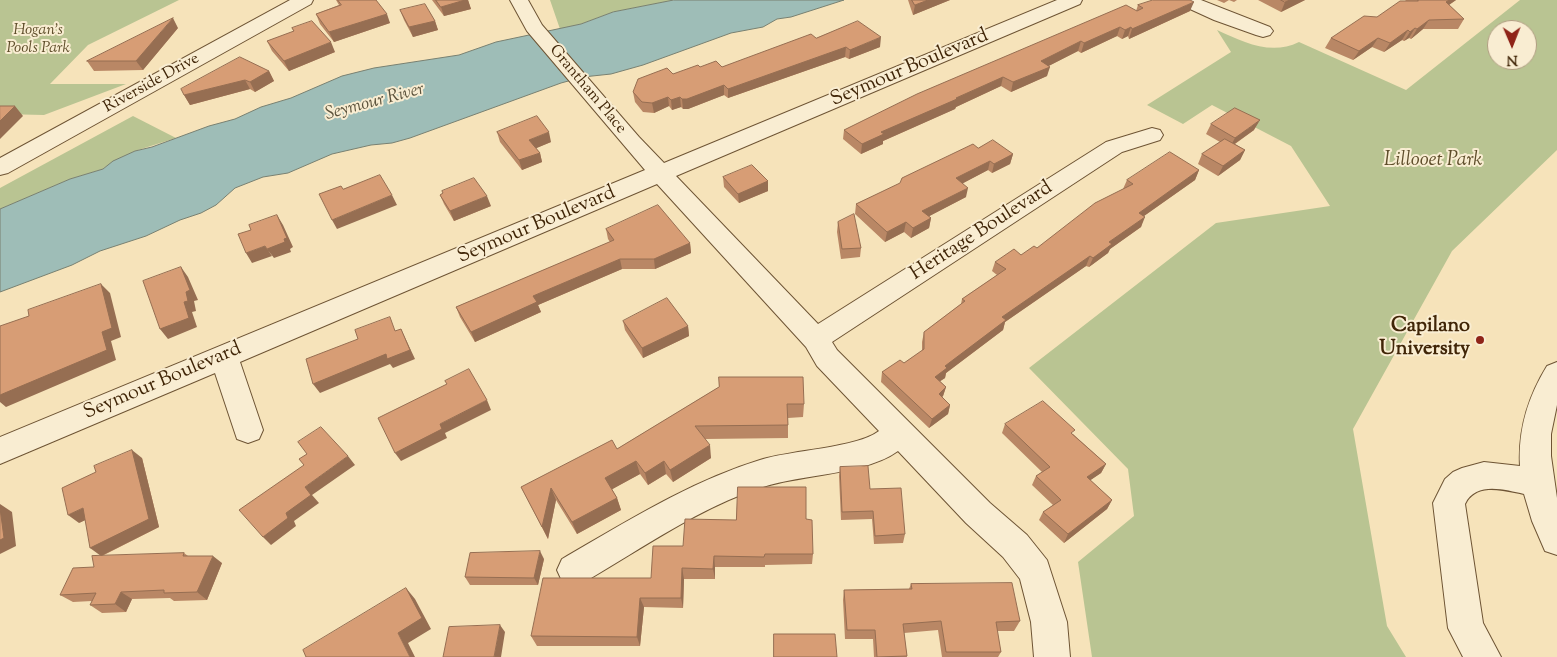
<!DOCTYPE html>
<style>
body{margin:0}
#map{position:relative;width:1557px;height:657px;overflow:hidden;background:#f6e3ba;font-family:"Sorts Mill Goudy",serif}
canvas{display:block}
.north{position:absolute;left:1487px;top:20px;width:50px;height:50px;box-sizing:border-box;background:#f9edd2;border:1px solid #af9d81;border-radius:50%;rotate:179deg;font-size:14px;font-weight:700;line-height:20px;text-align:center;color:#402507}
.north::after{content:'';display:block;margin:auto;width:18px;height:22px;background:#8f2418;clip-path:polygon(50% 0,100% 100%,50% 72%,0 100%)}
</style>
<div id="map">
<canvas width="1557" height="657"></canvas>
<div class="north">N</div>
</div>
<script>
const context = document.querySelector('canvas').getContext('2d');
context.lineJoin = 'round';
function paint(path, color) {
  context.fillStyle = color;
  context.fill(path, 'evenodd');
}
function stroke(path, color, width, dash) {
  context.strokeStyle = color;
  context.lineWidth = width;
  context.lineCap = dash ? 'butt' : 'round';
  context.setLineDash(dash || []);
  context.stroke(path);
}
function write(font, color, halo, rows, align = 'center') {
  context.font = font + ' "Sorts Mill Goudy",serif';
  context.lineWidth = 4;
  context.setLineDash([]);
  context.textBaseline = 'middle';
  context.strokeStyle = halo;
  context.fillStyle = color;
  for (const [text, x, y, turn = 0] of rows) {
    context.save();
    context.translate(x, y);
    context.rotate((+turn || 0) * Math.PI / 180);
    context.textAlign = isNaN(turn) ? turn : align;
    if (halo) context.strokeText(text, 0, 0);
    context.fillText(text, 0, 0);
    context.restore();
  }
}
const green = new Path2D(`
 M0,0h179l-91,45 -38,39h76l-82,31 -44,-1z
 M550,0h124l-61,12 -32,12 -21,5z
 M1520,0h37v150l-105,101 -99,178 34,197 19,31h-314l-14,-95 56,-46 -6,-47 -99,-101 187,-145 114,-17 -39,-60 -79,-41 -29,19 -36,-19 84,-53 -14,-22c26,12 54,26 82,12l107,48zM1497,30h30v30h-30z
 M133,116l43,22 -41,13 -21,10 -11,8 -33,10 -70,30v-21z`);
const water = new Path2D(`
 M674,0h170l-53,17 -14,2 -14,8 -32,6 -88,32 -32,9 -28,3 -22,6 -151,55 -18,5 -21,2 -39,9 -44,19 -25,4 -28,11 -19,17 -15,8 -21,7 -34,16 -46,15 -28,14 -72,27v-83l70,-30 33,-10 10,-8 22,-10 17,-4 57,-21 26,-7 26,-12 30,-9 51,-22 32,-8 85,-13 37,-13 85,-18 32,-12z`);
const minor = new Path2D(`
 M290,0h23l-2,4 -303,169 -8,2v-17z
 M510,0h18l14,25 97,112 25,26 393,-163h25l-2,4 -404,172 142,148 288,-182 46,-14 8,2 3,5 -3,5 -38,12 -290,190 5,8 153,153 37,32 20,25 20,62 3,35h-36l-3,-35 -11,-43 -17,-22 -37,-34 -68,-72c-33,24 -96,23 -135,36 -63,20 -120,61 -177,94l-12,5 -12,-5 -5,-11 5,-11c64,-37 127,-77 198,-99 30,-10 97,-12 119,-29l-62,-65 -11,-19 -149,-163 -417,178 23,68 -4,9 -11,4 -11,-4 -22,-66 -215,91v-27l645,-267 -118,-139z
 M1177,0h24l69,27 3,4 -3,4 -7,2 -7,-2 -42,-15 -35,-16z
 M1557,362v43l-6,29v22l6,42v57l-12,-4 -13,-30 -8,-27c-19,-4 -48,-13 -59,10l18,119 18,34h-38l-15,-29 -15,-125 12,-24 8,-7 9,-4 22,-6 36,4c-2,-37 8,-69 27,-100z`);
const wall = new Path2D(`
 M336,0h40l14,23 -56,19 -14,-18 -4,-10 23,-9z
 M432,0h36l3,9 -27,7z
 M908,0h42l-37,15z
 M1217,0h20l-3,2 -5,-2 -5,3z
 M1258,0h47l-24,12z
 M1405,0h51l-7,5 15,14 -6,10h-35l-12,10 -2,-1 -5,3 -2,-1 -18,12 -12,-5 -19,13 -28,-12 6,-10 46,-21 29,-16z
 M1138,5l52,6 -61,28 -1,-3 -6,3 -5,-3 -36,17 -3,-2 -30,15 -1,10 -36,16 -10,-6 -45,21 -1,2 -72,32v3l-22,10 -18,-15 1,-9 292,-119z
 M400,10l35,11 3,9 -25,7 -9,-17z
 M178,28l-35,42 -49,1 -7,-10z
 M292,28l43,24 -46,19 -17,-20 -5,-10 27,-9z
 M816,38l64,9 -31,12 -4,-2 -117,41 -4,-3 -36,14h-5l-2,-2 -9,3 -3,-4 -15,7 -11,-1 -8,-10 -2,-10 40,-18 27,-7h22z
 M269,71l5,10 -19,11 -5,-3 -60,16 -6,-10z
 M1211,124l43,6 -19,14 10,6 -5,10 -22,16 -20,-12 4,-10 18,-12 -14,-8z
 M497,132l54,10 -15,6 4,5 2,9 -20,8 -22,-28z
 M978,148l35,6 -3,10 -18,9 -4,-3 -25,13 3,14 -37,19 2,2 -2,10 -18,10 -7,-6 -19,10 -30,-28 1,-10z
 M1199,170l-4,10 -51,36 -3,11 -31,22 -2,4 -19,14 -3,-1 -81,56 -2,8 -57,43 -1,5 -5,3 6,6 -3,9 -1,1 8,8 -2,9 -19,14 -48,-46 1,-10 22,-9 18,-12v-9l2,-10 37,-28 1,-5 35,-24 -5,-4 3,-9 26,-7 16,-7 86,-59 4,-9z
 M723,177l45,4v10l-29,12 -15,-16z
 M442,191l49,15 -37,15 -10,-17 -4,-9 3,-2z
 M838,222l23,26 -1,9 -19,2 -4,-27z
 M606,229l84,14 1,10 -36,16h-33l-84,36 3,7 -66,30 -15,-25 -4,-10 154,-65 -2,-3z
 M623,321l65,5 1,10 -46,22 -18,-28z
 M719,387l85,17 -1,13 -15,1v20l-83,1 6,19 -38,24 -7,-8 -18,11 -8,-11 -28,15 5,9 4,12 -44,24 -21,-34 -8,39 -27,-52 96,-38z
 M1005,424l68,10 33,30 -5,9 -11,7 22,20 -5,9 -43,34 -25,-23 4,-8 10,-7 -21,-20 4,-9 6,-4 -40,-39z
 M142,458l17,69 -57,29 82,-3 4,3 34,7 -15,37 -33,1 -4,-3 -38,1 -6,13 -24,1 -12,-8 2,-4 -19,1 -13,-7 34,-28 7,-11 -16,-36 -6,3z
 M840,467l30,22 35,45 -2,9 -29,1 -2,-25 -31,1 -2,-44z
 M806,519l7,35 -1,10 -47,1v2h-50v12h-31l-1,29 -39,-1 -4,39h-103l-6,-10 120,-58 32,-32 53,-26z
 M544,559l-6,26h-68l-5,-8z
 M911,584l109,37 -6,10h-17l4,21 -3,5h-56l-4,-27 -34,3 3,24h-33l-1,-18h-28l-2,-39 1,-10 65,-1z`);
const shadedWall = new Path2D(`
 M465,0h3l3,9 -27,7 -3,-9z
 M928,0h22l-37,15 2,-10z
 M1290,0h15l-24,12 4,-10z
 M1449,0h7l-16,11 6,-9z
 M1194,2l-4,9 -61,28 3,-10z
 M387,14l3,9 -56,19 -5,-10z
 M173,18l5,10 -35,42 -7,-9z
 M1429,20l-6,9 -12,10 6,-10z
 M435,21l3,9 -25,7 -4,-10z
 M1120,27l-3,9 -36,17 3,-10z
 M1131,27l-3,9 -6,3 3,-9z
 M1415,28l-6,10 -5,3 6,-9z
 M1408,30l-6,10 -18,12 6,-9z
 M881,37l-1,10 -31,12 1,-9z
 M1378,38l-6,9 -19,13 6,-9z
 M1081,41l-3,10 -39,20 2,-10z
 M331,42l4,10 -46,19 -5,-10z
 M846,47l-1,10 -117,41v-9z
 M1050,67l-3,9 -36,16 2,-10z
 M269,71l5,10 -19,11 -5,-10z
 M1003,77l-2,9 -45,21 -1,2 -72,32v3l-22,10 1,-10 19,-12z
 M245,80l5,9 -60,16 -6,-10z
 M724,85v10l-36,14h-5l-1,-10z
 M668,97l1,9 -15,7 -2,-10z
 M680,97l1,10 -9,3 -1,-10z
 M15,106l8,10 -23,23v-18z
 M1260,120l-6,10 -24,17 5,-9z
 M549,132l2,10 -19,8 -3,-10z
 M1245,150l-5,10 -22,16 5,-10z
 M540,153l2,9 -20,8 -3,-10z
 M1013,154l-3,10 -18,9 2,-9z
 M990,161l-2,9 -34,18 2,-10z
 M1199,170l-4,10 -61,43 5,-10z
 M768,181v10l-29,12 -1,-9z
 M968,188l-2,9 -46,24 2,-10z
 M392,195l5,10 -60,24 -5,-9z
 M487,196l4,10 -37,15 -4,-10z
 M277,215l6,10 10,22 -3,2 1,3 -17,6 -7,-9 17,-10z
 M1145,217l-4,10 -31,22 -2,4 -19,14 4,-9 16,-16z
 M931,218l-2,10 -18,10 2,-10z
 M906,222l-2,10 -19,10 2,-10z
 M690,243l1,10 -36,16 -1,-10z
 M265,246l7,10 -20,7 -6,-10z
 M1090,256l-4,10 -81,56 -2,8 -57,43 -1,5 -12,8 2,-9 10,-11 57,-49z
 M620,259l2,10 -84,36 3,7 -66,30 -4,-10 62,-36z
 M181,267l7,10 10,23 -4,1 2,10 -4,1 5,15 -29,12 -8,-10 24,-27z
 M101,284l9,9 11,44 -10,4 5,19 -110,47 -6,-5v-7l102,-63z
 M688,326l1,10 -46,22 -1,-10z
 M401,329l14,30 -22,9 -3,-4 -70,29 -7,-9z
 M946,387l-3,9 -7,7 3,-9z
 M487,400l4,10 -46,23 2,5 -46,23 -6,-8 45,-29z
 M950,405l-2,9 -19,14 3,-9z
 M710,445l1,13 -38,24 -3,-12z
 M132,450l10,8 17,69 -58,29 -11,-8z
 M348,456l7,9 -43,30 7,8 -25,18 2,5 -25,19 -8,-8 23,-24 19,-26z
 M636,461l4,13 -31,17 -4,-13z
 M664,461l2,13 -18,11 -3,-12z
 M1106,464l-5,9 -19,13 5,-9z
 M551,488l5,12 -8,39 -6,-12z
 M617,498l4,12 -44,24 -5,-12z
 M1112,500l-5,9 -43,34 4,-9z
 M0,504l12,8 4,34 -16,8z
 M83,508l11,8 -15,7 -11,-8z
 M540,551l4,8 -6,26 -4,-7z
 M213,556l9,7 -15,37 -10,-8z
 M714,556l1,11v12l-2,-10z
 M682,568l2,11 -1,29 -2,-10z
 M406,588l9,11 16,30 -23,14 7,14h-5l-12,-24z
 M121,592l11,7 -6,13 -11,-8z
 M640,598l4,9 -4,39 -3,-9z
 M500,625l5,7 -4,25h-7z`);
const building = new Path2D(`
 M338,0h38l11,14 -58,18 -13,-18 25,-9z
 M436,0h29l-24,7z
 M912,0h16l-13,5z
 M1153,0h37l4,2 -62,27 -1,-2 -6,3 -5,-3 -36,16 -3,-2 -40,20 9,6 -37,15 -10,-5 -47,21 1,1 -76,33 3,2 -22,10 -18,-14 73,-36 209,-89 11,6 6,-3 -5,-3z
 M1281,0h9l-5,2z
 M1418,0h31l-3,2 18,17 -35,1 -12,9 -2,-1 -5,4 -2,-2 -18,13 -12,-5 -19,13 -28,-13 33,-22 13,1 23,-16h18z
 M425,4l10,17 -26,6 -9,-17z
 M173,18l-37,43h-49z
 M312,21l19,21 -47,19 -17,-20 27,-10 -2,-3z
 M858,21l23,16 -31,13 -4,-3 -118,42 -4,-4 -37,14h-5l-2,-2 -9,3 -3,-3 -16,6 -10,-1 -9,-10 5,-13 29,-11 6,6 25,-9 2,2 16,-6 6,6 89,-33 5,4z
 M240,57l29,14 -19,11 -5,-2 -61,15 -3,-6z
 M0,106h15l-15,15z
 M1235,108l25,12 -25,18 -24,-14z
 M537,116l12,16 -20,8 11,13 -21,7 -22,-28z
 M1225,139l20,11 -22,16 -21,-12z
 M993,140l20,14 -19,10 -4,-3 -34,17 12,10 -46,23 9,7 -18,10 -7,-6 -19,10 -31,-28 44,-21 2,-5 71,-34 5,4z
 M1170,152l29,18 -60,43 6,4 -36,25 3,2 -19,14 -3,-2 -88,61 4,3 -61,46 2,2 -12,9 11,10 -7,7 11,11 -18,14 -50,-47 18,-12 4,3 20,-14v-17l41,-31 -3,-2 44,-30 -11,-7 19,-13 7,6 13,-9 3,2 58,-45 38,-19 -6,-4z
 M752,165l16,16 -30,13 -15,-17z
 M380,175l12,20 -60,25 -13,-26 22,-8 2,3z
 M474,178l13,18 -37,15 -10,-16 3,-2 -1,-2z
 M658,205l32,38 -36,16h-34l-87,37 4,6 -66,30 -15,-25 158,-67 -8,-11z
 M854,214l7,34 -19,1 -4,-27z
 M277,215l10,23 -3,1 1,3 -18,7 -2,-3 -19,7 -8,-19 13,-4 -2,-5z
 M181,267l9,23 -4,2 2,9 -4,1 5,16 -29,11 -17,-48z
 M101,284l11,44 -10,4 5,18 -107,45v-69l29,-10 -1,-6z
 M667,298l21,28 -46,22 -19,-27z
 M390,317l5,14 6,-2 9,21 -23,9 -1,-5 -73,30 -7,-25 52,-20 -3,-9z
 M469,369l18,31 -47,24 2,5 -47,24 -17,-35 69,-34 -2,-3z
 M719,377h84l1,27h-17l1,21 -93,1 15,19 -40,25 -6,-9 -19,12 -9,-12 -31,17 12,20 -45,24 -21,-34 -9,39 -21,-40 91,-47 5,9 102,-62z
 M1043,401l32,29 -4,3 35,31 -19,13 25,23 -44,34 -25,-22 18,-12 -25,-24 14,-9 -45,-43z
 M321,427l27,29 -43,31 6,8 -25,18 2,5 -25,19 -24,-27 65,-45 -5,-6 8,-5 -9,-12z
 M132,450l17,69 -59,29 -7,-40 -15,7 -6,-27 34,-16 -2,-6z
 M868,466l2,23 31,-1 4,46 -30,2 -2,-25 -31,1 -2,-45z
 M738,487h68v32l6,1 1,34h-48l-1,3 -50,-1 -1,13 -31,-1 -1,30h-41l-3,39 -106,-1 12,-58h108l2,-32h30l2,-27 51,1z
 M0,508l4,30 -4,2z
 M540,551l-6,27 -69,-1 5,-24z
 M184,553l-1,3h30l-16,36 -33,1v-3l-43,2 -6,12 -25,1 6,-12 -36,2 13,-27 21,-1 -2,-11z
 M1012,583l8,38 -24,1 5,30h-55l-5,-31 -38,3 4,32 -30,1 -2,-27h-28l-3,-40 68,-1 -1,-5z
 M406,588l16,30 -24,15 12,24h-104l-3,-7z
 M500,625l-6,32h-51l6,-30z
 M774,634h61l2,23h-63z`);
const markers = [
 [1480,340,5,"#8f2418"]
];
const farParknames = [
 ["Hogan's",38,31],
 ["Pools Park",38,49]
];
const farStreetnames = [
 ["Riverside Drive",152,84,-29],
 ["Grantham Place",587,90,50]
];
const farWaternames = [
 ["Seymour River",375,103,-15]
];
const streetNames = [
 ["Seymour Boulevard",910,69,-23],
 ["Seymour Boulevard",537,226,-23],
 ["Heritage Boulevard",982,232,-33],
 ["Seymour Boulevard",163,382,-23]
];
const parkNames = [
 ["Lillooet Park",1433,162]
];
const poiNames = [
 ["Capilano",1470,328],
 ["University",1470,351]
];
paint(green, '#b9c492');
paint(water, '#9ebdb7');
stroke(water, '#788071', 1);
stroke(minor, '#6e5434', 2);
paint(minor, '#f9edd2');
paint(wall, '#b98765');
paint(shadedWall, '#966e52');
paint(building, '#d79d75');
stroke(building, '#966e52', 1);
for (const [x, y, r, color] of markers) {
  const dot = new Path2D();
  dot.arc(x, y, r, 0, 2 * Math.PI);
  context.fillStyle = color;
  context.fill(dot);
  stroke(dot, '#f9edd2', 2);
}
write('italic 16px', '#5e4d2a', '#f9edd2', farParknames);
write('16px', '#402507', '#f9edd2', farStreetnames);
write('italic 18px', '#5c533c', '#f9edd2', farWaternames);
write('20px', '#402507', '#f9edd2', streetNames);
write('italic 20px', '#5e4d2a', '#f9edd2', parkNames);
write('bold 20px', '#402507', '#f9edd2', poiNames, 'right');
</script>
